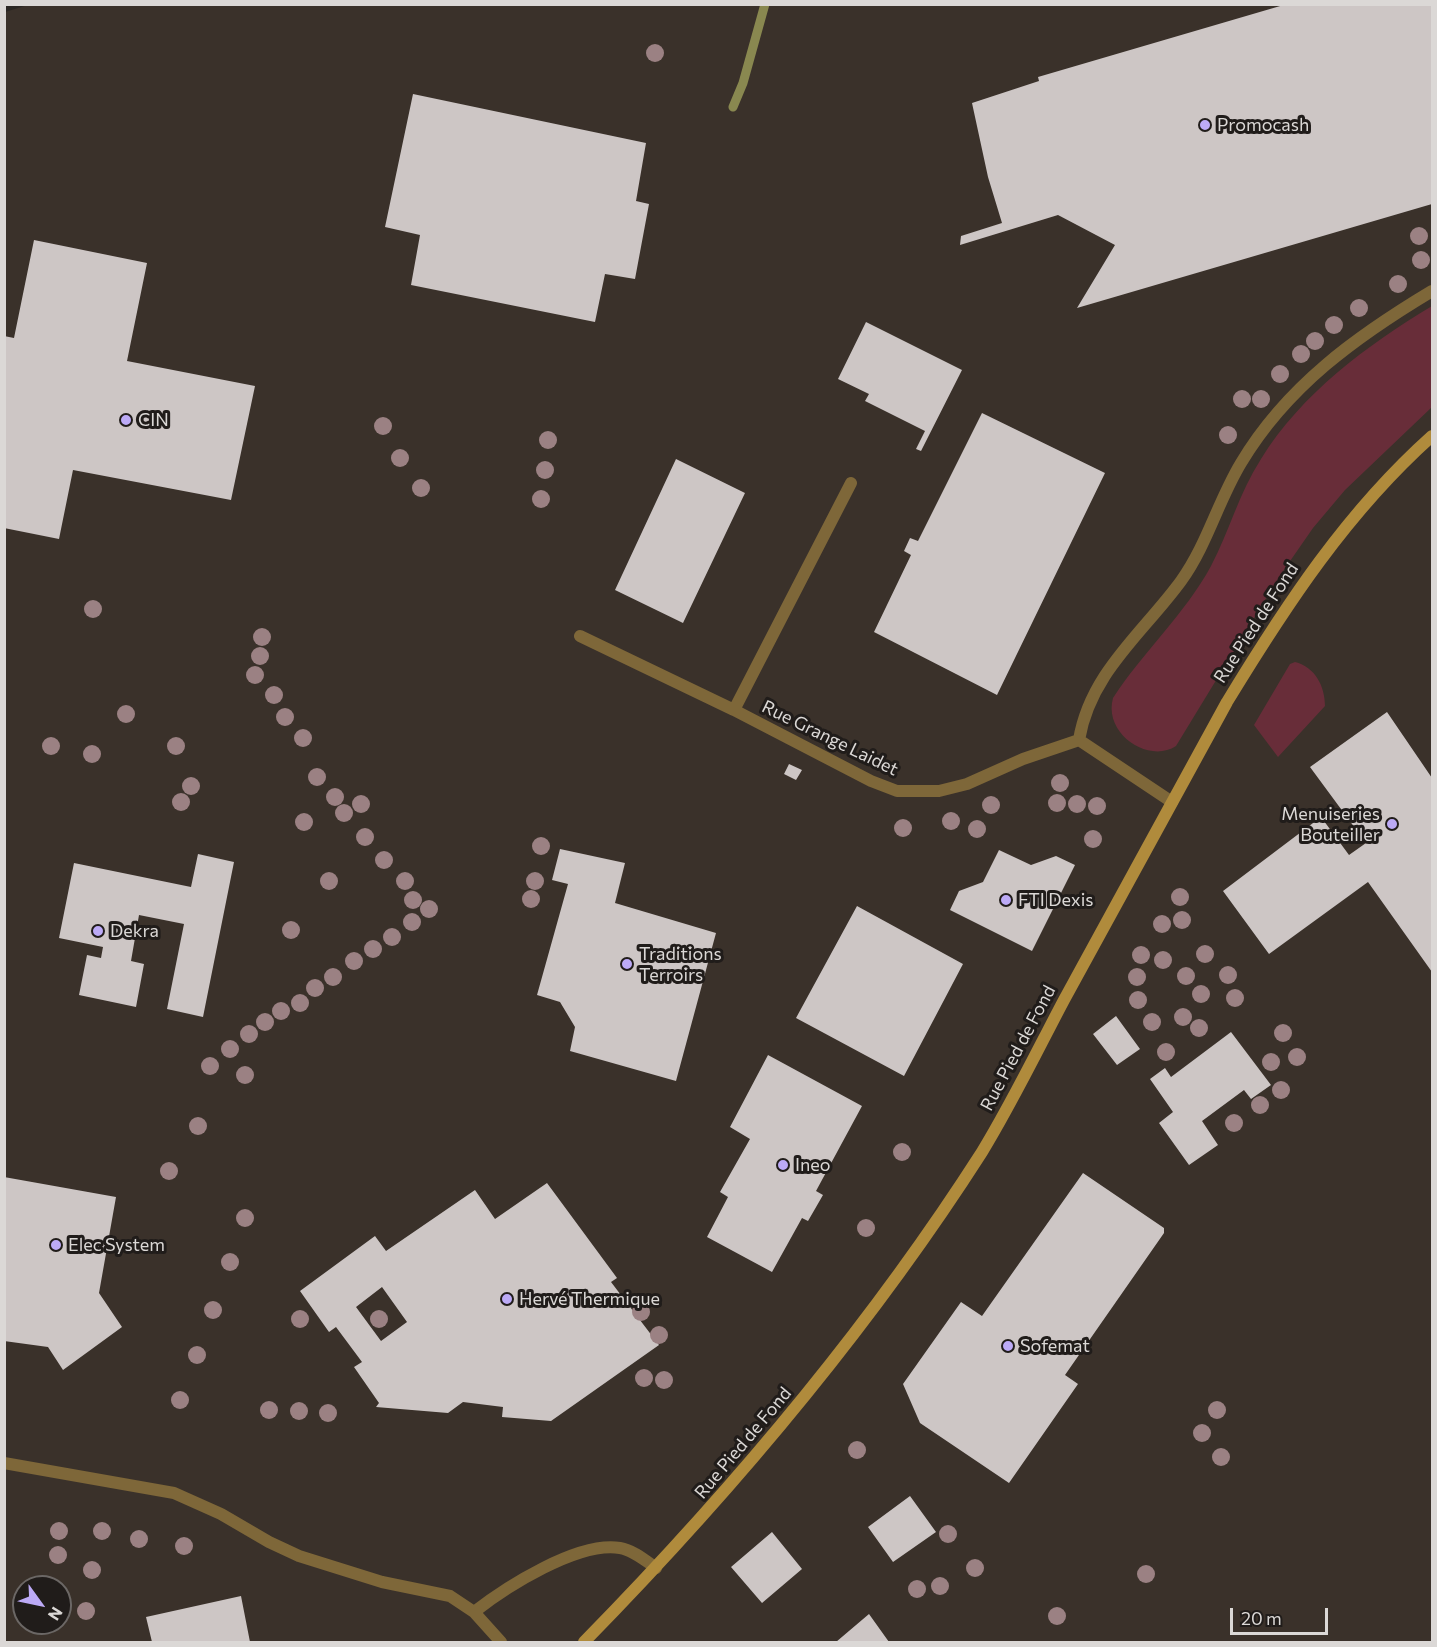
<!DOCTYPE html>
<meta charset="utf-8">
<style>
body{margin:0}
#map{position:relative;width:1437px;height:1647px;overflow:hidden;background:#2a2623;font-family:Commissioner,sans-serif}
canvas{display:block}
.frame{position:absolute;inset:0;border:6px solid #dbd8d6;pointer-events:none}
.north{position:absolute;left:12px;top:1575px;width:60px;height:60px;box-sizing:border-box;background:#201c1a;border:2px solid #6b6765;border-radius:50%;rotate:123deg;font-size:16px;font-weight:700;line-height:24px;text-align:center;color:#dbd8d6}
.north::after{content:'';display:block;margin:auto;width:21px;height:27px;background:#bcaaf6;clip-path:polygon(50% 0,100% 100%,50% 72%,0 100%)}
.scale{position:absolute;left:1230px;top:1608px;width:98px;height:27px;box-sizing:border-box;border:3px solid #dbd8d6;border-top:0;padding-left:8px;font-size:18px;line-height:21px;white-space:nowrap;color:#dbd8d6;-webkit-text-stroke:4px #201c1a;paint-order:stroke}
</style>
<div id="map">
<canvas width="1437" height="1647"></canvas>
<div class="frame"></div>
<div class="north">N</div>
<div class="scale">20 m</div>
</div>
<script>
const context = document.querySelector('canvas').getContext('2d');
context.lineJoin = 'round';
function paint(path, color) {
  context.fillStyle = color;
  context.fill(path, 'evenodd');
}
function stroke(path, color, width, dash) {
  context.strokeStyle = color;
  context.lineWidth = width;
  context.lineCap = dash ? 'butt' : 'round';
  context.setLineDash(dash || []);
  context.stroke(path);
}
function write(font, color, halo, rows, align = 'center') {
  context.font = font + ' Commissioner,sans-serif';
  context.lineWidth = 6;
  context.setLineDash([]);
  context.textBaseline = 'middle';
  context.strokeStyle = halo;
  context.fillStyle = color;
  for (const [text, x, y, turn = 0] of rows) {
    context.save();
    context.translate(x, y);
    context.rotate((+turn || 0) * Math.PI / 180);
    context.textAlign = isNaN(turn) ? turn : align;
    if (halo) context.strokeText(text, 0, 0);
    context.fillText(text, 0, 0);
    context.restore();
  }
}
const built = new Path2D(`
 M31,4l1401,1v1637h-1427v-1630zM24,1587h36v36h-36z`);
const green = new Path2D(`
 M1432,306v101l-87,83 -32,38 -34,49 -103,169c-27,18 -73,-12 -63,-48 30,-46 72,-84 98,-132 18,-34 28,-73 50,-107 41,-66 105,-113 171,-153z
 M1295,662c20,5 30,24 30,44l-47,51 -24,-32 36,-61z`);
const stream = new Path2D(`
 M733,107l10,-24 22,-79`);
const building = new Path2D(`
 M1287,4h145v200l-355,104 38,-63 -57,-30 -98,30 1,-9 41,-13 -14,-46 -16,-74 67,-22 -1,-4z
 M413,94l233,49 -10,58 13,3 -14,75 -30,-5 -10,48 -184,-37 9,-50 -35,-8z
 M34,240l113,23 -20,98 128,25 -24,114 -158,-30 -14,69 -55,-11v-192l10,2z
 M866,322l96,48 -41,81 -5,-2 9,-18 -60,-30 4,-7 -31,-15z
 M982,413l123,60 -108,222 -123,-63 37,-77 -7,-4 6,-13 8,3z
 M676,459l69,34 -62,130 -68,-33z
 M1387,712l45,66v194l-64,-90 -99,72 -46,-63 98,-74 28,38 17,-12 -56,-76z
 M789,764l13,6 -6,10 -12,-6z
 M560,849l65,14 -10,40 101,30 -40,148 -106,-30 5,-24 -15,-25 -23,-7 31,-111 -16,-4z
 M999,850l32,15 25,-9 19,9 -43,86 -82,-41 9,-19 24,-9z
 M198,854l36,8 -31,155 -36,-8 17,-85 -45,-9 -8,46 13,3 -8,43 -57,-12 8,-40 14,3 2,-11 -44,-9 15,-75 117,24z
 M857,906l106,58 -59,112 -108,-58z
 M1116,1016l24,33 -23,16 -24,-31z
 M1231,1032l40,53 -20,14 -7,-9 -42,31 16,24 -29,20 -30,-42 14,-11 -23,-33 15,-11 6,9z
 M768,1055l94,51 -46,85 7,4 -15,26 -6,-3 -30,54 -65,-35 21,-40 -8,-5 30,-53 -20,-12z
 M1083,1173l81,55v5l-99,142 13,9 -69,99 -89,-60 -17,-39 58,-82 21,14z
 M4,1177l112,20 -17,96 23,34 -59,43 -15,-23 -44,-6z
 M547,1183l70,95 -6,4 48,63 -108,76 -49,-4 1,-10 -40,-5 -15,11 -72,-6 3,-4 -25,-36 8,-5 -26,-35 -7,5 -29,-41 75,-55 11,15 89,-61 20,29zM382,1287l25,35 -26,19 -25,-34z
 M910,1496l26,36 -43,30 -25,-35z
 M772,1532l30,37 -40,34 -31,-36z
 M241,1596l9,46h-98l-6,-25z
 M869,1614l20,28h-53z`);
const lane = new Path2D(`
 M4,1463l170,30 47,21 48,28 30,14 83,26 68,14 24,16 27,30
 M474,1612c32,-25 104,-71 146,-64 13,2 26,13 36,20`);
const street = new Path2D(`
 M580,636l154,74 137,71 26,10h42l28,-7 56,-25 56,-19 93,62
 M734,710l117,-227
 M1079,740c11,-67 64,-107 102,-159 26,-36 37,-80 60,-118 46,-77 116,-127 191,-172`);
const secondary = new Path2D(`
 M584,1642c148,-151 284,-312 398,-490 30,-49 55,-101 82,-152 55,-99 108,-199 163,-298 59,-97 120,-190 205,-266`);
const trees = [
 [655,53],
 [1419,236],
 [1421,260],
 [1398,284],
 [1359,308],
 [1334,325],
 [1315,341],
 [1301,354],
 [1280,374],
 [1242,399],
 [1261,399],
 [383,426],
 [1228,435],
 [548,440],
 [400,458],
 [545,470],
 [421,488],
 [541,499],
 [93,609],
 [262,637],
 [260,656],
 [255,675],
 [274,695],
 [126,714],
 [285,717],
 [303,738],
 [51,746],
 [176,746],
 [92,754],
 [317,777],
 [1060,783],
 [191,786],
 [335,797],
 [181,802],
 [1057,803],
 [361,804],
 [1077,804],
 [991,805],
 [1097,806],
 [344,813],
 [951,821],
 [304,822],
 [903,828],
 [977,829],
 [365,837],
 [1093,839],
 [541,846],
 [384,860],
 [329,881],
 [405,881],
 [535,881],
 [1180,897],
 [531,899],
 [413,900],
 [429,909],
 [1182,920],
 [412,922],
 [1162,924],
 [291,930],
 [392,937],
 [373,949],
 [1205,954],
 [1141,955],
 [1163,960],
 [354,961],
 [1228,975],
 [1186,976],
 [333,977],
 [1137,977],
 [315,988],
 [1201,994],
 [1235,998],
 [1138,1000],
 [300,1003],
 [281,1011],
 [1183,1017],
 [265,1022],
 [1152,1022],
 [1199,1028],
 [1283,1033],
 [249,1034],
 [230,1049],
 [1166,1052],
 [1297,1057],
 [1271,1062],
 [210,1066],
 [245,1075],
 [1281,1090],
 [1260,1105],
 [1234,1123],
 [198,1126],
 [902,1152],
 [169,1171],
 [245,1218],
 [866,1228],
 [230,1262],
 [213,1310],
 [641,1312],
 [300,1319],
 [379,1319],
 [659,1335],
 [197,1355],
 [644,1378],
 [664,1380],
 [180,1400],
 [269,1410],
 [1217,1410],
 [299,1411],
 [328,1413],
 [1202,1433],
 [857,1450],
 [1221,1457],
 [59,1531],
 [102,1531],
 [948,1534],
 [139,1539],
 [184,1546],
 [58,1555],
 [975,1568],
 [92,1570],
 [1146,1574],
 [940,1586],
 [917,1589],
 [86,1611],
 [1057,1616]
];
const markers = [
 [1205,125,6,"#bcaaf6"],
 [126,420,6,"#bcaaf6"],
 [1392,824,6,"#bcaaf6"],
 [1006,900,6,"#bcaaf6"],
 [98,931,6,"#bcaaf6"],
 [627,964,6,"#bcaaf6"],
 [783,1165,6,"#bcaaf6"],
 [56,1245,6,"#bcaaf6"],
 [507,1299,6,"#bcaaf6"],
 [1008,1346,6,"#bcaaf6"]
];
const poiNames = [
 ["Promocash",1217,125],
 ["CIN",138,420],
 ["Menuiseries",1380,814,"right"],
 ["Bouteiller",1380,835,"right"],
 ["FTI Dexis",1018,900],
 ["Dekra",110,931],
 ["Traditions",639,954],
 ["Terroirs",639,975],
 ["Ineo",795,1165],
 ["Elec System",68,1245],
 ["Hervé Thermique",519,1299],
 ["Sofemat",1020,1346]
];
const streetNames = [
 ["Rue Pied de Fond",1256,623,-57],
 ["Rue Grange Laidet",830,738,26],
 ["Rue Pied de Fond",1018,1048,-62],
 ["Rue Pied de Fond",743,1443,-50]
];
paint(built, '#3a312a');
paint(green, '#682d39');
stroke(stream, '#898850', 9);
paint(building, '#cdc6c5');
stroke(lane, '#7e6739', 12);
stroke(street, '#7e6739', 12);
stroke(secondary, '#b08b3c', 12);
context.fillStyle = '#9b8183';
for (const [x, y] of trees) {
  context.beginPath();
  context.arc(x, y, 9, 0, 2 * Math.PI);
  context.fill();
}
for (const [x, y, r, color] of markers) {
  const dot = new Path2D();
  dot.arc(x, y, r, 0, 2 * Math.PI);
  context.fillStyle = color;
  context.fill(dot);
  stroke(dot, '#201c1a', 2);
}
write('18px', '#dbd8d6', '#201c1a', poiNames, 'left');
write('18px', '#dbd8d6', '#201c1a', streetNames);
</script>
